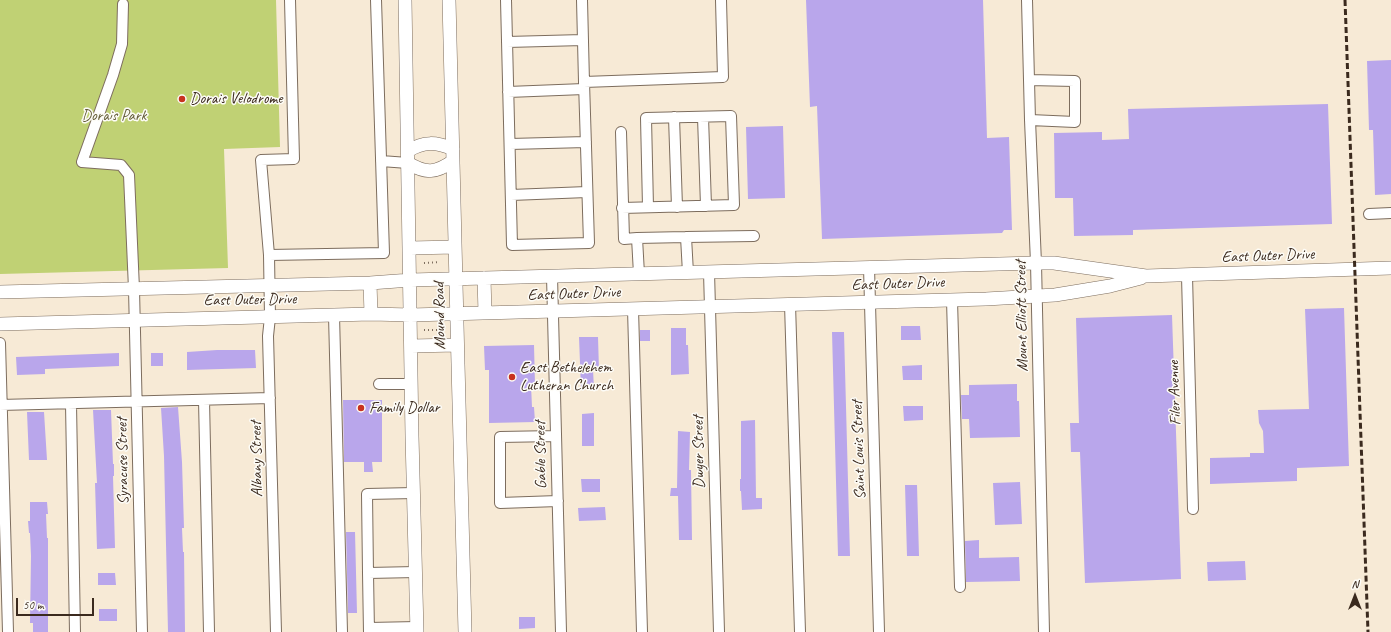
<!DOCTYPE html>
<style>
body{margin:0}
#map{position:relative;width:1391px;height:632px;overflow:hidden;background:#f7ead6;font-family:Caveat,sans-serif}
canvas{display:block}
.north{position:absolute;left:1335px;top:576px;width:40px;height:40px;-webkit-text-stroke:3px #fdfcf7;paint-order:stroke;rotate:0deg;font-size:11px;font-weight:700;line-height:16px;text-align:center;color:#3b2a1e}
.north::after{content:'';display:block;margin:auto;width:14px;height:18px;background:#3b2a1e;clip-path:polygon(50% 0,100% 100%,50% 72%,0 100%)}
.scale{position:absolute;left:16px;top:598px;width:78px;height:18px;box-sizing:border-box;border:2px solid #3b2a1e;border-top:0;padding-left:5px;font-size:12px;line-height:14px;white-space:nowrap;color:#3b2a1e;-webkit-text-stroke:3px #fdfcf7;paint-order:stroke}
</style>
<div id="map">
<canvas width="1391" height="632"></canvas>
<div class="north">N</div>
<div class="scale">50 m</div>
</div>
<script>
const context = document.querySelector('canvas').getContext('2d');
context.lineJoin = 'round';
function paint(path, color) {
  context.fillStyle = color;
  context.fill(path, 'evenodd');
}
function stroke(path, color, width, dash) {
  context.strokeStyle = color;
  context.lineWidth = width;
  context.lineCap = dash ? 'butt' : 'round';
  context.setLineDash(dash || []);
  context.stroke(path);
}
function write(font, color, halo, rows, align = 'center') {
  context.font = font + ' Caveat,sans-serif';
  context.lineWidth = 3;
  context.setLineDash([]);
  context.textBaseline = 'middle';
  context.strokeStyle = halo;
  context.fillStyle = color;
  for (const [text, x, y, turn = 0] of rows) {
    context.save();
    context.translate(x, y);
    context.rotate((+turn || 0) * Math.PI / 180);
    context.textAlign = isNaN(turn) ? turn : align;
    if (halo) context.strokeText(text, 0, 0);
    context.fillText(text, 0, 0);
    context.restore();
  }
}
const green = new Path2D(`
 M0,0h276l4,147 -56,2 4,119 -228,6z`);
const building = new Path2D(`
 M806,0h177l4,138 22,-1 3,93h-8l-2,3 -180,6 -5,-133 -7,1z
 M1391,60v134l-16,1 -2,-65h-4l-2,-69z
 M1328,104l4,120 -199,6v5l-59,1 -1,-38h-18l-1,-65 48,-1v8l27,-1 -1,-30z
 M783,126l2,72 -37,1 -2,-72z
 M1344,308l5,158 -52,2v13l-87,3v-26l40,-1v-4h14l-1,-22 -4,-8 -1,-13 51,-1 -4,-100z
 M1172,315l9,264 -96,4 -5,-131h-9l-1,-29h9l-3,-105z
 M901,326h19l1,14h-20z
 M671,328h15v17h2l1,29 -18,1z
 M640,330h10v11h-10z
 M832,332h12l6,224h-12z
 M579,337h19l1,33h-6l1,19h-13z
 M534,345l1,40h-4l1,22h2l1,15 -46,1v-53h-4l-1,-24z
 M217,350h38l1,18 -69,2v-18z
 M119,353v13l-74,3v5l-28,1 -1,-18z
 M151,353h12v13h-12z
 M922,365v15h-19l-1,-14z
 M1017,384v17h2l1,36 -50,1 -1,-19h-7l-1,-24h8v-10z
 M343,400h39v62h-10l1,10h-9v-10h-20z
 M903,406h20v14l-19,1z
 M178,407l4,55 2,66h-2l1,24h1l1,80h-17l-4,-176 -3,-48z
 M93,410h18l2,54h1v12h-1l2,72 -18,1 -2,-66h2z
 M27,412h17l3,48h-18z
 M594,413v33h-12v-32z
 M755,420l1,78h6v11l-20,1 -1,-19h-1v-12h1v-58z
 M678,431l12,1 -1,38h2l1,70h-13l-1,-44h-8l1,-8h6z
 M581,479h19v13h-18z
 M1020,482l2,42 -27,1 -2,-42z
 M905,485h12l2,71h-12z
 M30,502h17l1,12h-2l1,24h1v94h-15v-9h-3l1,-67 -1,-23h-1l-1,-12h2z
 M605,507l1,13 -27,1 -1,-13z
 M346,532h9l2,81h-9z
 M979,540v18l40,-1 1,24 -54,1 -1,-41z
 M1245,561l1,19 -38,1 -1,-19z
 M98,573h17l1,12h-18z
 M99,609h18v12h-18z
 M519,617h16v11l-16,1z`);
const path = new Path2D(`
 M424,263l16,-1
 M1019,274l1,11
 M424,330h16`);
const minor = new Path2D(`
 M506,0l6,245 77,-2 -5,-161
 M582,0l2,82 139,-5 -2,-77
 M1027,0l3,120 6,143 8,369
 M123,4l-1,40 -9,31 -31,87 39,3 8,10 5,114 8,343
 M507,42l76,-2
 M1029,80l46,1v41l-45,-2
 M508,92l76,-3
 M674,117l3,90
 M703,117l3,89
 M621,132l3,107 13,-1 2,36
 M510,144l76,-2
 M381,161l27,2
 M511,195l76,-3
 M622,208l112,-3 -3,-89 -85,2 2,89
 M1369,214l22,-1
 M637,238l49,-1
 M269,255l-8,-95 33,-1 -4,-159
 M869,267l10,365
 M709,272l10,360
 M688,273l-2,-36 68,-1
 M552,276l9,356
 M1187,276l6,233
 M952,300l8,287
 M790,304l10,328
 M633,309l9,323
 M334,315l8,317
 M0,343l8,289
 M379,384h33
 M204,400l5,232
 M71,404l4,228
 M0,405l270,-7
 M556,436l-56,1v66l58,-2
 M414,493l-47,1 1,79 48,-1
 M368,573l1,59
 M369,628l48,-1
 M276,632l-8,-296 2,-19 -1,-62 115,-2 -8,-253`);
const major = new Path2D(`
 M405,0l7,436 5,196
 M449,0l9,364 7,268
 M408,151c16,-10 28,-9 45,-2
 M408,163c18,11 28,10 45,-2
 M410,248l45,-1
 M484,278l1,35
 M370,283l1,31
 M0,292l370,-9 41,-3 625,-17h18l92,13 245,-8
 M0,324l371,-10 40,1 575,-16 69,-4 55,-9 31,-8
 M411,346l46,-1`);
const rail = new Path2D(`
 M1345,0l23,632`);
const markers = [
 [182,99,4,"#c8321e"],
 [512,377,4,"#c8321e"],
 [361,408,4,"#c8321e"]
];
const poiNames = [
 ["Dorais Velodrome",190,99],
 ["East Bethelehem",520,368],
 ["Lutheran Church",520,386],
 ["Family Dollar",369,408]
];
const parkNames = [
 ["Dorais Park",114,116]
];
const streetNames = [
 ["East Outer Drive",1268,256,-2],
 ["East Outer Drive",898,284,-2],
 ["East Outer Drive",574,294,-2],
 ["East Outer Drive",250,300,-1],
 ["Mound Road",440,316,-91],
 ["Mount Elliott Street",1022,316,-91],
 ["Filer Avenue",1175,393,-92],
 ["Saint Louis Street",859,450,-92],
 ["Dwyer Street",699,452,-91],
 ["Gable Street",541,455,-91],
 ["Albany Street",257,459,-91],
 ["Syracuse Street",123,461,-91]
];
paint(green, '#c0d174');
paint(building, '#b9a6eb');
stroke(minor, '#7d6d5e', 12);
stroke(major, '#7d6d5e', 14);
stroke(path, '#7d6d5e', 2, [1, 3]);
stroke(minor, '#fff', 10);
stroke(major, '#fff', 13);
stroke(rail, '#3b2a1e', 3, [6, 3]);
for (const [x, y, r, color] of markers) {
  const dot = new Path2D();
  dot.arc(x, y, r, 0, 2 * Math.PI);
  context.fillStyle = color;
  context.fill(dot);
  stroke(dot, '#fdfcf7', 1.5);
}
write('16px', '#3b2a1e', '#fdfcf7', poiNames, 'left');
write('16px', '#635c38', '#fdfcf7', parkNames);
write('16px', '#3b2a1e', '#fdfcf7', streetNames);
</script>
